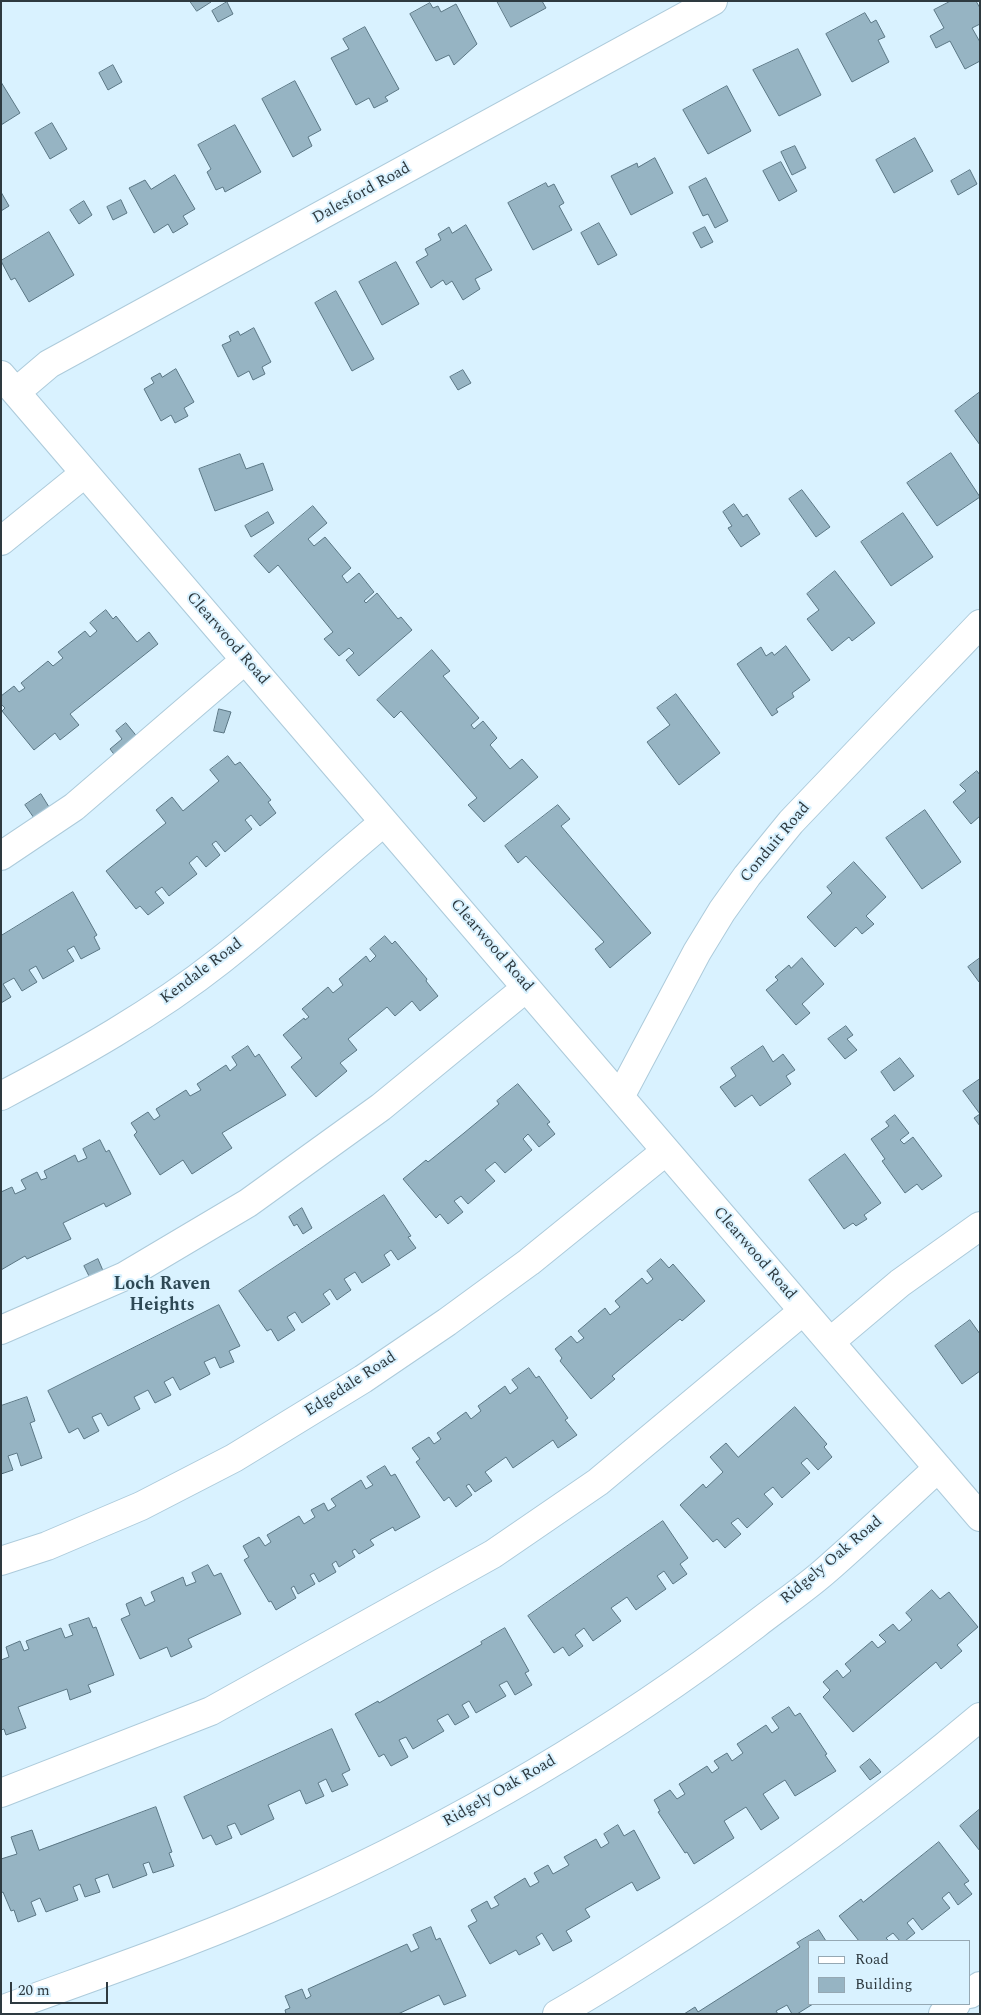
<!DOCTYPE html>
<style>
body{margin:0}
#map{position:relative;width:981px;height:2015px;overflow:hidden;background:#d9f2ff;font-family:Spectral,serif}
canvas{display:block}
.frame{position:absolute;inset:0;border:2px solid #2e3a40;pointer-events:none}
.legend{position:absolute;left:808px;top:1940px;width:162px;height:65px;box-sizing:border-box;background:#d9f2ff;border:1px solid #95a8b3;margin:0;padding:6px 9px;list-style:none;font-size:15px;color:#2e3a40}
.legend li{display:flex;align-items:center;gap:10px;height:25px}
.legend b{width:25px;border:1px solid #95a8b3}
.scale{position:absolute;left:10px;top:1982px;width:98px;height:22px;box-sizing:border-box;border:2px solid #2e3a40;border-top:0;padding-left:6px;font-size:15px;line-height:18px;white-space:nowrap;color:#2e3a40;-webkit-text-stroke:4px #d9f2ff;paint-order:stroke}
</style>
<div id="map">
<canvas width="981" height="2015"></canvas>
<div class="frame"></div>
<ul class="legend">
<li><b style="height:6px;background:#fff"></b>Road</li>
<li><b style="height:14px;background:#96b4c3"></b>Building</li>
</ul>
<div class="scale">20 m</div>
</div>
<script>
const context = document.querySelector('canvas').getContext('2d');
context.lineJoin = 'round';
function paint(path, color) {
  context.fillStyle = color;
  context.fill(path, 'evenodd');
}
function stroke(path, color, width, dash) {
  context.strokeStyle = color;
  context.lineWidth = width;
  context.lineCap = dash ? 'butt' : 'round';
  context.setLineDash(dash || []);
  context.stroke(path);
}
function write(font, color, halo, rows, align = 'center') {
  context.font = font + ' Spectral,serif';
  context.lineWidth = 4;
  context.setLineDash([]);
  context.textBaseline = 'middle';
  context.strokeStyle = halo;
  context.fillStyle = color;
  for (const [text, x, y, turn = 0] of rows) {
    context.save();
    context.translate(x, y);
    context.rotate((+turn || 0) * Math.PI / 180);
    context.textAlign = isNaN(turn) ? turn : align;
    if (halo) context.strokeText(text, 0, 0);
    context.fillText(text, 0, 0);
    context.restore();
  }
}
const building = new Path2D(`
 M190,1h21v1l-14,9z
 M497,1h45l4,7 -35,19z
 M951,1h25l4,7v16l-8,4 8,14v19l-15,8 -15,-28 -14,7 -6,-12 14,-8 -10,-18z
 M227,2l6,12 -15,8 -6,-11z
 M430,3l3,5 5,-2 3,6 15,-8 21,40 -23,21 -5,-10 -13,6 -26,-47z
 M865,13l6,10 5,-3 9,17 -7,3 11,22 -37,20 -26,-48z
 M365,27l34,62 -14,8 3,4 -14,7 -5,-10 -13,7 -25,-47 18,-9 -6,-10z
 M798,49l23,46 -42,21 -26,-46z
 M113,65l9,17 -14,8 -9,-17z
 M295,81l26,49 -13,7 4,9 -19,11 -31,-58z
 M1,82l19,31 -19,12z
 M727,86l24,45 -43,23 -25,-44z
 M52,123l15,26 -17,10 -15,-26z
 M235,125l26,47 -36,20 -2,-5 -7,3 -9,-18 4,-3 -13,-24z
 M915,138l18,33 -39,22 -18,-33z
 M795,146l11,22 -14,7 -11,-23z
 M655,158l18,35 -42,22 -20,-39 26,-13 1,4z
 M781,162l16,29 -18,10 -16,-30z
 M970,170l7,14 -19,11 -7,-14z
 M175,175l20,34 -12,7 5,8 -15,9 -5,-9 -14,9 -25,-45 16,-8 6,9z
 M706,178l22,43 -13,7 -7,-14 -5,2 -14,-29z
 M546,183l2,4 6,-3 10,19 -5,3 13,24 -39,20 -25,-47z
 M1,192l8,14 -8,5z
 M121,200l6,13 -14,7 -6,-13z
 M84,201l8,14 -13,9 -9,-14z
 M599,223l18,32 -19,10 -17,-32z
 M466,225l26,45 -17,9 5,10 -17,11 -11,-19 -6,4 -3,-5 -12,8 -15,-26 12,-7 -3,-6 16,-9 -3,-6 11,-7 3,6z
 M705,227l8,15 -12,6 -8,-15z
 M49,232l25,43 -45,27 -14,-24 -4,2 -10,-19z
 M396,262l23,42 -37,21 -23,-43z
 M336,291l38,68 -22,12 -37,-68z
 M254,328l17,34 -9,5 3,7 -12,6 -4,-9 -11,6 -16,-32 9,-4 -2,-5 9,-5 2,4z
 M176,369l18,33 -10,6 4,8 -13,7 -4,-8 -10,6 -17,-32 10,-6 -3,-5 9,-5 2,4z
 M463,370l8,13 -13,7 -8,-13z
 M980,392v53l-25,-34z
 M951,453l29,44 -43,29 -30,-43z
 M240,454l6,15 17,-6 10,27 -58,21 -16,-42z
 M802,490l28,37 -14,10 -27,-38z
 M734,504l9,13 4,-3 13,20 -19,13 -13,-19 4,-2 -9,-14z
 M313,506l14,17 -19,16 6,7 11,-9 26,31 -9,8 5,7 12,-10 15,19 -10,9 2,2 11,-10 21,26 3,-2 11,13 -53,46 -13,-16 8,-7 -5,-5 -10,8 -15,-17 9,-7 -55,-67 -9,8 -15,-17z
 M268,512l6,11 -23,14 -6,-11z
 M903,513l30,44 -42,29 -30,-44z
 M835,571l40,52 -23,18 -3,-4 -17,14 -25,-32 12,-9 -12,-16z
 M106,610l7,9 3,-3 21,26 12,-10 9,12 -88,70 9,11 -19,15 -5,-7 -21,17 -32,-39 3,-3 -4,-4v-8l13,-10 5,6 6,-4 -4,-5 27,-22 5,5 10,-8 -5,-6 27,-21 5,6 7,-6 -7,-8z
 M786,646l24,34 -18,13 2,4 -18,12 2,3 -6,4 -35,-52 24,-17 5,9 6,-4 2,3z
 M432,650l18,21 -7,5 36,42 -8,7 3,4 9,-8 14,17 -7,7 20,24 12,-10 16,18 -54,45 -16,-17 9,-7 -76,-87 -7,7 -17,-18z
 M676,694l44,59 -41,32 -32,-43 23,-17 -13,-17z
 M219,709l12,3 -7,21 -10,-2z
 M126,723l13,16 -23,18 -6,-8 12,-10 -6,-8z
 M228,756l7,9 5,-3 31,38 -3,2 8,11 -16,13 -9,-11 -6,5 7,9 -27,23 -9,-11 -4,3 8,11 -14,12 -9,-11 -8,7 8,11 -28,22 -7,-9 -7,5 9,11 -16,12 -8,-9 -4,3 -30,-38 60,-48 -10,-13 16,-13 11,14 36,-30 -9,-11z
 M977,771l3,4v41l-9,8 -18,-22 13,-11 -6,-6z
 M41,794l8,13 -15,11 -9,-13z
 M558,805l12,14 -9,7 90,107 -41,35 -15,-19 9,-7 -78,-86 -8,7 -13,-17z
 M925,810l36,52 -39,27 -36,-51z
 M854,862l32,35 -20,19 8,8 -12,10 -6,-7 -21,20 -28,-30 25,-24 -5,-6z
 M73,892l24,43 -3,2 6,12 -19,10 -7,-13 -7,4 7,11 -31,18 -7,-13 -7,4 8,12 -15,9 -8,-13 -11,6 8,13 -10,6v-67z
 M385,936l7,8 3,-3 32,38 -1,2 12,15 -18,15 -8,-10 -17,15 -8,-9 -39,32 9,11 -17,13 7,8 -31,26 -25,-30 11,-9 -19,-23 21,-17 1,2 4,-3 -7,-8 26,-22 5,6 10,-8 -4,-6 27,-23 4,6 6,-6 -6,-7z
 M802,958l22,26 -22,20 8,9 -14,12 -30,-35 12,-10 -3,-3 14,-12 2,3z
 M980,958v24h-1l-11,-15z
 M846,1026l7,9 -6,4 10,11 -12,9 -17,-20z
 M248,1046l7,11 4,-3 27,41 -64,38 10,15 -40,26 -9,-14 -23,15 -26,-40 3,-3 -6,-9 17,-11 6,8 6,-4 -4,-7 30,-19 4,6 11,-6 -4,-6 29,-19 4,6 7,-6 -5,-8z
 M763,1046l10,16 10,-8 12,16 -9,6 5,8 -31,22 -8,-11 -17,12 -15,-20 16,-11 -5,-8z
 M900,1058l14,18 -20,15 -13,-19z
 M980,1079v47l-6,-8 6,-4 -17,-23z
 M518,1084l32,38 -3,2 8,10 -16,13 -11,-13 -5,5 9,11 -27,23 -10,-11 -10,8 10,11 -27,23 -7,-8 -7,5 9,11 -15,12 -8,-10 -4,4 -33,-39 23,-19 2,2 36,-29 35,-29 -2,-3z
 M895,1115l14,18 -9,7 4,4 9,-7 29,39 -20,14 -5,-6 -12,9 -23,-32 3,-2 -14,-20 18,-13 -3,-4z
 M100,1140l6,12 3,-2 22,44 -25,13 -2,-4 -41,20 8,16 -44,20 -2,-3 -24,14v-78l11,-5 3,7 11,-5 -5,-9 16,-8 4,8 6,-2 -3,-7 31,-16 3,7 9,-4 -4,-9z
 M845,1154l36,49 -17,12 3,4 -11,7 -3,-3 -9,6 -35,-49z
 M384,1195l27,41 -3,1 8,11 -18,12 -7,-10 -7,5 6,10 -28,18 -7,-11 -11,7 7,11 -14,10 -7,-11 -7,5 7,10 -28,19 -7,-11 -8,5 8,13 -17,11 -7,-12 -4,2 -28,-40z
 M302,1208l10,20 -9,6 -6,-10 -3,2 -5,-9z
 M98,1259l6,14 -14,5 -6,-12z
 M661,1259l8,9 4,-4 32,37 -23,20 -2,-2 -68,57 3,3 -24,20 -31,-38 2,-3 -7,-9 16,-13 6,7 7,-5 -6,-7 27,-23 5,7 10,-8 -5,-6 27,-23 5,6 6,-5 -6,-8z
 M219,1305l21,41 -11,5 5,11 -14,6 -5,-11 -11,5 6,12 -30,16 -7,-13 -9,5 7,13 -16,8 -7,-13 -14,7 6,12 -32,17 -7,-13 -9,4 7,14 -15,8 -6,-11 -9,5 -21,-42z
 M970,1320l10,14v37l-18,13 -27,-38z
 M529,1368l7,10 3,-2 29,42 -3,2 12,15 -19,13 -5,-8 -40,28 -7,-11 -21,15 7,9 -17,11 -6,-8 -3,2 6,9 -16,12 -7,-10 -5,4 -28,-39 4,-3 -8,-11 17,-11 5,7 7,-5 -4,-6 29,-21 5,7 10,-8 -3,-5 27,-20 5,8 8,-6 -6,-8z
 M27,1397l8,24 -5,2 12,35 -21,8 -4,-13 -9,3 5,14 -12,4v-68z
 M795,1407l32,37 -3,3 8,10 -14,13 -11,-12 -6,5 9,10 -28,25 -9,-11 -9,7 9,10 -26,24 -9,-10 -7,5 10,11 -16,14 -8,-9 -4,3 -33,-37 23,-21 3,4 17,-16 -13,-15 16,-14 12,14z
 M385,1466l6,10 4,-2 25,43 -25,14 -2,-4 -23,13 4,5 -15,9 -4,-5 -3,2 3,6 -16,10 -3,-6 -4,3 4,8 -17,10 -5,-9 -4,2 5,9 -17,10 -4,-8 -3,2 5,10 -20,12 -5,-9 -2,1 -25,-42 5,-3 -6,-11 16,-9 6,9 6,-4 -4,-7 32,-19 5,8 11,-7 -4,-7 13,-7 4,8 8,-5 -5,-7 30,-19 5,9 7,-4 -6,-8z
 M663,1521l25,37 -8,6 7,10 -14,10 -9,-13 -7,5 9,13 -30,21 -9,-13 -16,11 10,13 -28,20 -9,-13 -9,7 8,11 -14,10 -6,-9 -9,6 -26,-37z
 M208,1565l6,11 7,-3 20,41 -53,25 4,8 -21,10 -4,-10 -27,12 -19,-40 9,-4 -4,-11 15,-7 4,9 10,-5 -4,-9 32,-15 3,9 10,-4 -4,-9z
 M932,1590l8,9 9,-7 29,35 -21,18 5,6 -21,18 -5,-7 -83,70 -30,-35 7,-7 -7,-8 14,-12 6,8 8,-7 -6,-7 27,-23 6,7 8,-6 -7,-7 14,-11 6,7 13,-11 -6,-7z
 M89,1618l4,10 3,-1 18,48 -26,10 3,7 -21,8 -3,-11 -49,18 8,21 -20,7 -2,-6 -3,1v-70l8,-3 -3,-10 14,-6 4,10 5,-2 -3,-8 35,-13 4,10 8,-3 -4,-10z
 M505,1628l24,43 -4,2 7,12 -17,10 -8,-14 -8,4 7,11 -30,17 -7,-12 -7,4 7,12 -14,8 -7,-11 -11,6 7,11 -31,18 -7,-12 -7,3 9,17 -17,9 -7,-12 -5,3 -24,-43 23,-13 1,2 103,-59 -1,-2z
 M789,1707l6,9 5,-3 27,41 -2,1 11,16 -41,25 -10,-16 -22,14 16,24 -18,12 -15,-23 -22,14 10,17 -40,26 -7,-12 -2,1 -27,-41 2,-1 -6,-11 16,-10 7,9 8,-5 -6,-10 28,-18 5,7 7,-5 -5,-7 13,-8 5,8 11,-8 -6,-9 29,-19 6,8 7,-5 -7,-10z
 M332,1729l18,41 -8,4 6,11 -16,7 -6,-13 -8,4 6,13 -18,8 -6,-14 -32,15 6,14 -33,16 -6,-12 -8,3 5,12 -16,7 -5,-10 -8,4 -19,-42z
 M870,1759l11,13 -11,8 -10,-13z
 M156,1807l16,45 -3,1 5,13 -21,7 -4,-11 -6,2 4,11 -34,13 -5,-14 -13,5 5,13 -15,5 -5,-13 -7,3 5,13 -32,12 -6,-14 -9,4 5,13 -18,7 -4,-12 -3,1 -8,-19 -2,1v-34l16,-5 -6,-17 21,-7 7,20z
 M980,1809v42l-20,-25z
 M618,1825l6,11 10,-6 26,48 -23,13 -5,-9 -47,27 5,8 -24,14 6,10 -19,10 -11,-18 -6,4 4,7 -21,11 -3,-5 -26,14 -22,-38 9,-5 -6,-11 16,-9 4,8 8,-4 -5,-8 31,-19 5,9 9,-5 -5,-9 14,-8 5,9 16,-9 -5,-8 32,-18 5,9 8,-5 -5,-9z
 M939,1842l30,39 -5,3 8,10 -14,11 -9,-13 -7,6 8,10 -28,22 -9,-12 -6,5 8,10 -10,8h-5l-7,-8 -7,5 3,3h-30l-20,-25 22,-17 2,3z
 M431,1927l5,13 4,-2 26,58 -22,9 -5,-10 -41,19h-112l-1,-4 5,-2 -5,-12 17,-7 4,10 5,-3 -3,-7 99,-45 4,8 8,-4 -6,-13z
 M819,1930l7,11h-16v63h3l-16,10h-5l-5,-9 -11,6 2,3h-94l11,-7 3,5 102,-65 -3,-4z`);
const minor = new Path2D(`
 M1,375l979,1142
 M16,392l33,-28 664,-363
 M1,541l84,-68
 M1,856l73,-49 171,-147
 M1,1096c76,-40 153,-83 220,-136 56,-44 109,-93 163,-138
 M620,1097l77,-145 25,-41 25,-35 44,-54 189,-198
 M1,1330l124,-54 123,-73 133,-96 145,-119
 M830,1342l70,-59 80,-57
 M1,1561l46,-15 94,-40 93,-48 129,-79 84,-57 82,-60 137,-111
 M1,1793l210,-82 282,-157 105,-72 205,-171
 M970,1994l10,-8
 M1,2010c98,-36 197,-69 292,-112 163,-73 319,-164 462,-273 23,-18 47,-34 69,-53 39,-34 76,-69 114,-104
 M557,2014c43,-24 84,-51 125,-77 104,-67 203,-140 298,-220
 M943,2014l13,-10`);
const streetNames = [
 ["Dalesford Road",362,194,-29],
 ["Clearwood Road",227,639,49],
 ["Conduit Road",776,843,-50],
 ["Clearwood Road",491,946,49],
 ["Kendale Road",202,972,-37],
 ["Clearwood Road",754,1254,49],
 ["Edgedale Road",351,1385,-33],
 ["Ridgely Oak Road",832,1561,-40],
 ["Ridgely Oak Road",500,1792,-30]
];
const neighbourhoodNames = [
 ["Loch Raven",162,1285],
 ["Heights",162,1306]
];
paint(building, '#96b4c3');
stroke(building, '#5b7785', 1);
stroke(minor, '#adcbdb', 30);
stroke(minor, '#fff', 28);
write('16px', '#2e3a40', '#d9f2ff', streetNames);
write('bold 18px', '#2e4955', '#d9f2ff', neighbourhoodNames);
</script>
